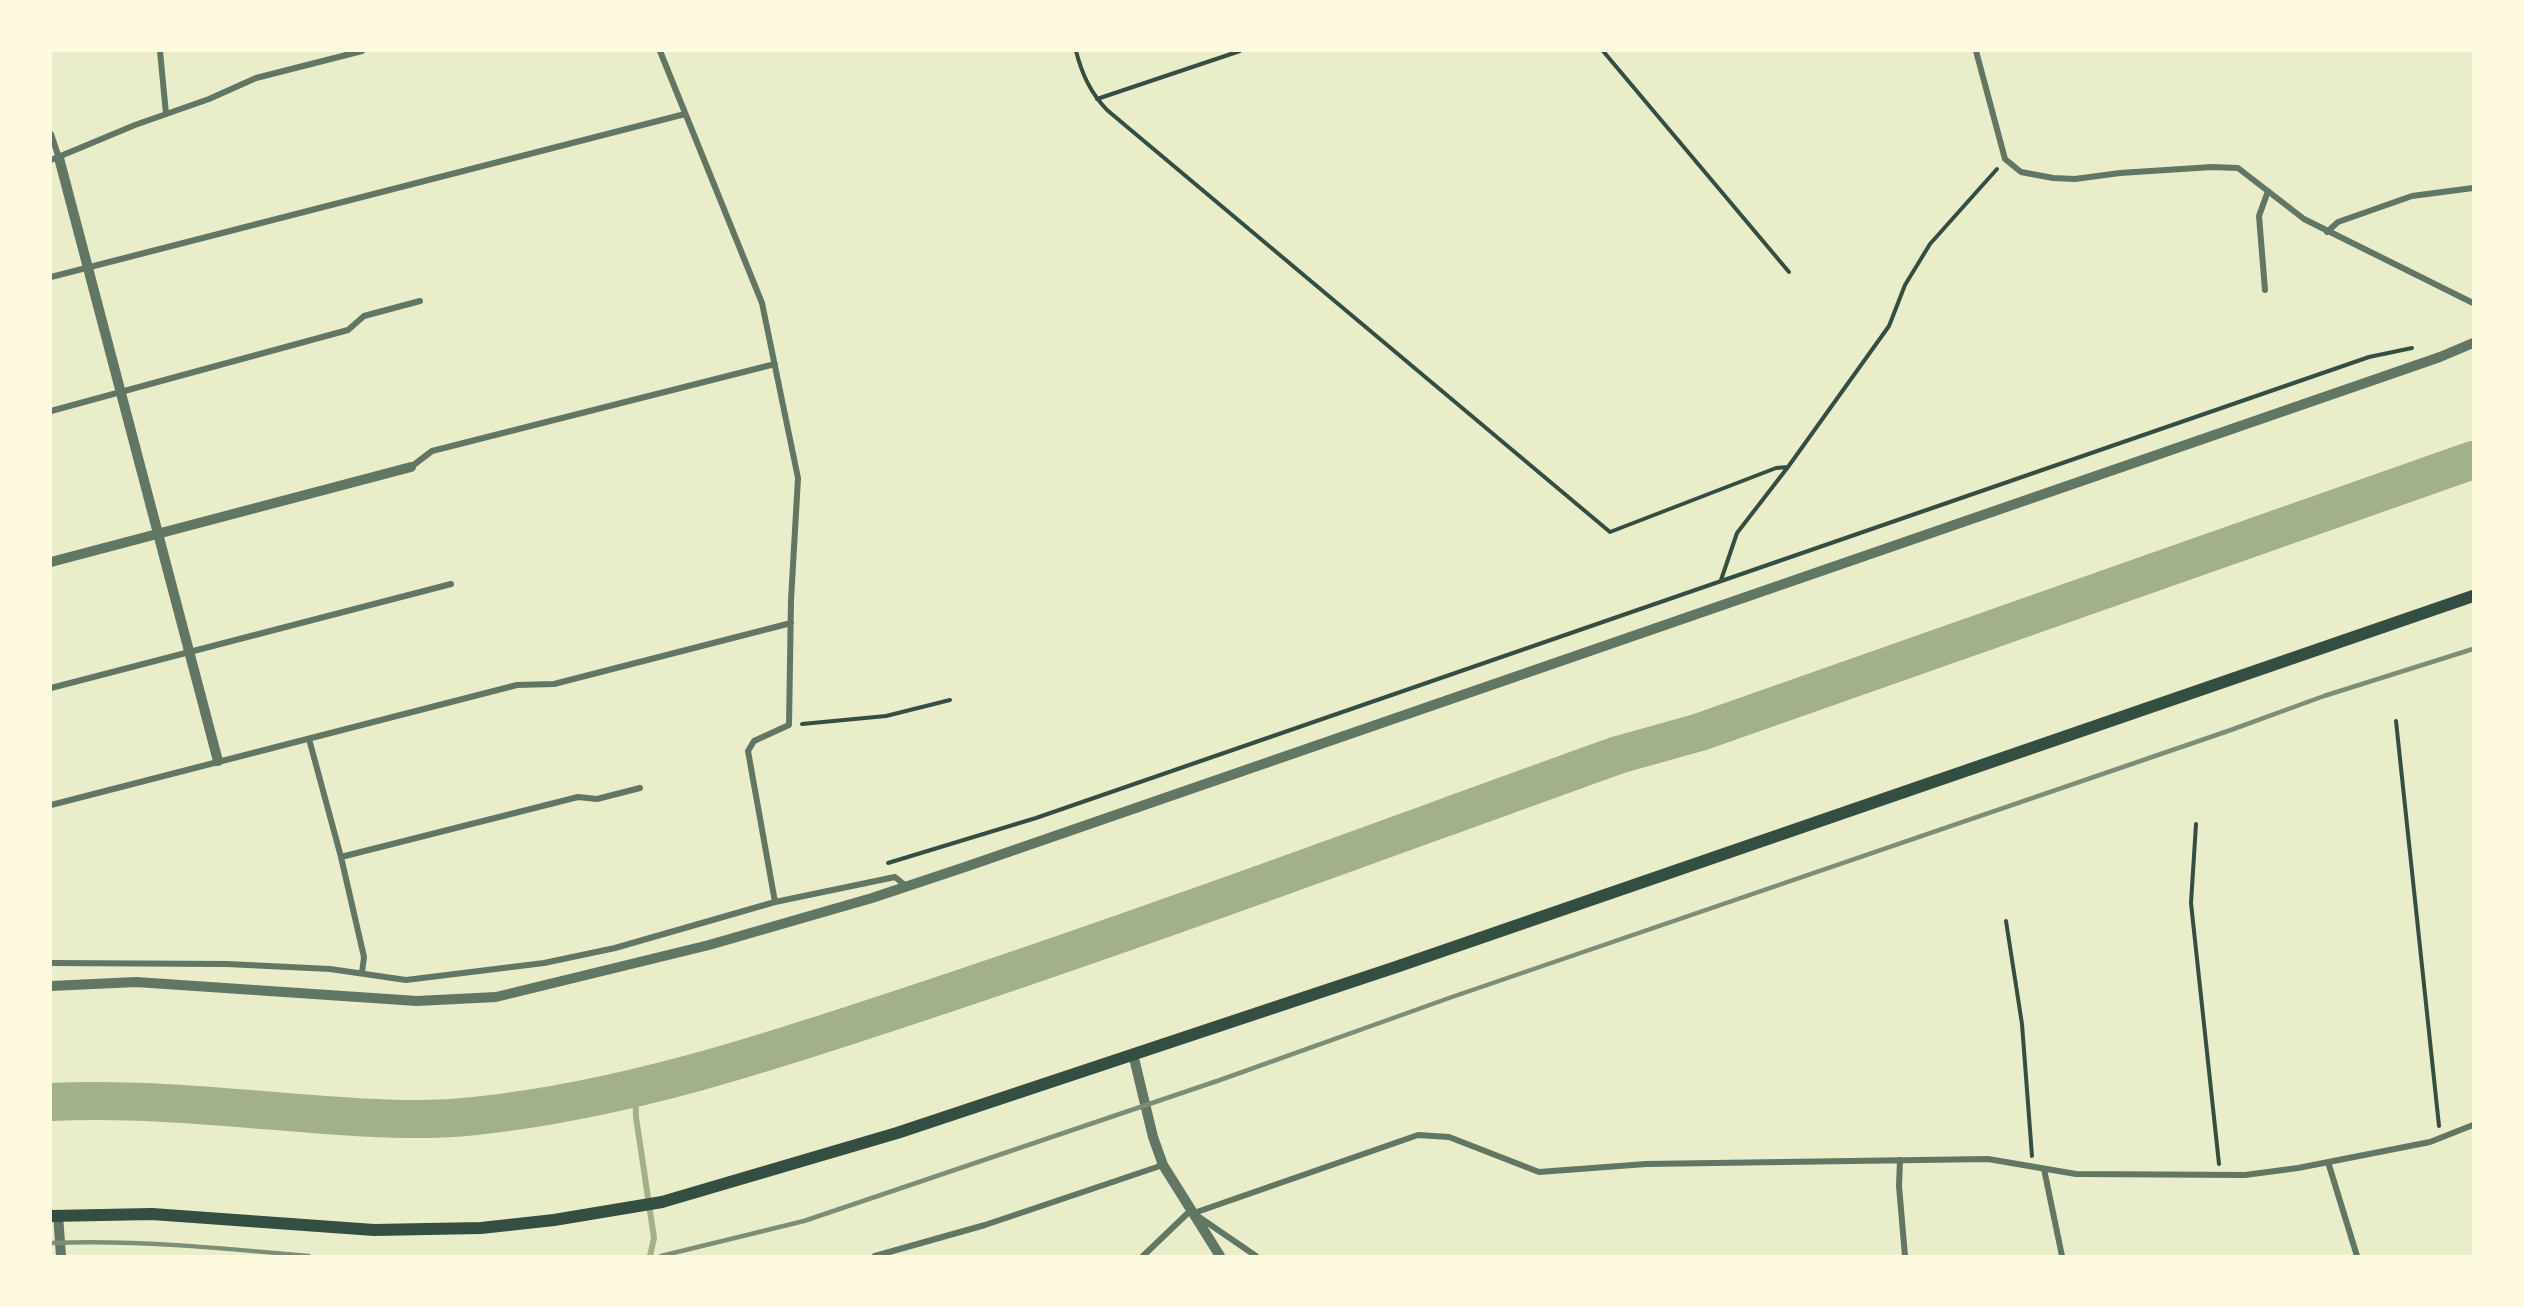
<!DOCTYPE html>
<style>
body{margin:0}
#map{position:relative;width:2524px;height:1307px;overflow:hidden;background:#e9edc9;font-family:"Exo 2",sans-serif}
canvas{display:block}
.frame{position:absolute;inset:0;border:52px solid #fefae0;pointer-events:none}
</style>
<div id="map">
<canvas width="2524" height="1307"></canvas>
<div class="frame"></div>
</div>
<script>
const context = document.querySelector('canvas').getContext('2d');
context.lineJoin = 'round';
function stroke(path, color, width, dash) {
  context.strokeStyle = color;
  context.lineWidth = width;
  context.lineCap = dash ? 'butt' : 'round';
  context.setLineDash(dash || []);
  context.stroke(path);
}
const stream = new Path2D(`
 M635,1088l1,29 18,121 -4,18`);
const river = new Path2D(`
 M51,1102c87,-4 174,5 261,12 54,4 109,8 163,2 162,-17 319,-72 473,-123 225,-75 447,-158 670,-238l82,-23 773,-272`);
const path = new Path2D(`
 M1076,51c6,23 14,41 31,59l503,422 166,-64 12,-1
 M1603,51l186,221
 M1097,99l143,-48
 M1721,580l16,-47 51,-66 101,-141 16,-41 25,-41 67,-75
 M2396,721l43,405
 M802,724l84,-8 64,-16
 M2196,824l-5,79 28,261
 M888,863l148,-45 1333,-461 43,-9
 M2006,921l16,103 10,132`);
const minor = new Path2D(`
 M160,51l6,63
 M660,51l102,252 36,175 -7,122 -2,125 -35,16 -6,10 27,151
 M1976,51l29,108 16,13 32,6 22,1 45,-6 92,-6 26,1 66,51 169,84
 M51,134l8,24
 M51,160l84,-35 74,-26 47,-21 106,-27
 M2327,232l11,-10 74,-26 61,-8
 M51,277l634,-163
 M2265,290l-6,-74 9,-25
 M51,411l297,-81 16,-14 56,-15
 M411,467l21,-16 343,-87
 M51,688l400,-104
 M309,739l32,118 237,-60 19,2 43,-11
 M51,805l466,-120 37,-1 237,-61
 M341,857l23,100 -2,16
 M51,963l176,1 103,5 76,11 138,-17 71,-15 160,-46 120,-25 11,9
 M1900,1160l-1,26 6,70
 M2328,1162l29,94
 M2044,1169l18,87
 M1199,1217l57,39
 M875,1256l110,-31 178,-60
 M1143,1256l47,-45 4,2 224,-78 31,2 90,35 107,-8 342,-5 88,15 169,1 53,-7 132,-26 43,-17`);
const tertiary = new Path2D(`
 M59,158l159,603
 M51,562l360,-95
 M51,986l85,-4 281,19 79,-4 213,-52 163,-47 96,-32 1472,-509 33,-14
 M1133,1054l20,83 10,28 57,91
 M58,1215l3,41`);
const secondary = new Path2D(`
 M51,1216l101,-2 222,16 107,-2 73,-8 108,-18 235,-69 499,-166 1077,-371`);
const rail = new Path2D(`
 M51,1243c86,-3 172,5 258,13
 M661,1256l143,-35 416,-141 232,-83 776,-266 96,-35 149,-47`);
stroke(stream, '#a3b18a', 6);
stroke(river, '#a3b18a', 38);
stroke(path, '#344e41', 4);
stroke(minor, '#617663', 6);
stroke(tertiary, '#617663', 10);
stroke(secondary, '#344e41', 12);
stroke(rail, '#7c8e77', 4.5);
</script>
